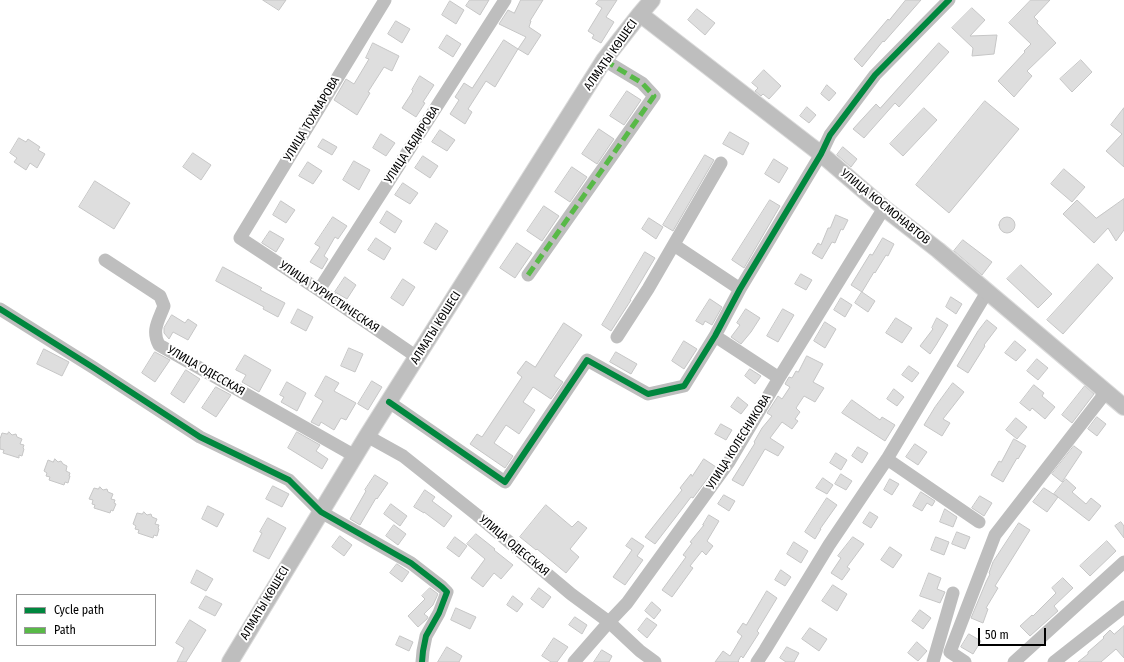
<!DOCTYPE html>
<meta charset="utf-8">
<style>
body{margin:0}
#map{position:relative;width:1124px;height:662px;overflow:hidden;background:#fff;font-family:"Fira Sans Condensed",sans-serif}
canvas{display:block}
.legend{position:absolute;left:16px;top:594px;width:140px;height:52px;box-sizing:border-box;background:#fff;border:1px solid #999;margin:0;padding:5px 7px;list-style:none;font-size:12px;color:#000}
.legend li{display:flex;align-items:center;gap:8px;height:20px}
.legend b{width:20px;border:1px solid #999}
.scale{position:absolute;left:978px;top:628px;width:68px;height:18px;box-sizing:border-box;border:2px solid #000;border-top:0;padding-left:5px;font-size:12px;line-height:14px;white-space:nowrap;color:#000;-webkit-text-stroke:3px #fff;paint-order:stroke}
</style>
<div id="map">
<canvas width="1124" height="662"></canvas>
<ul class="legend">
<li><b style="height:5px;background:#00873e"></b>Cycle path</li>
<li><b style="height:5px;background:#58b947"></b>Path</li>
</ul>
<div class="scale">50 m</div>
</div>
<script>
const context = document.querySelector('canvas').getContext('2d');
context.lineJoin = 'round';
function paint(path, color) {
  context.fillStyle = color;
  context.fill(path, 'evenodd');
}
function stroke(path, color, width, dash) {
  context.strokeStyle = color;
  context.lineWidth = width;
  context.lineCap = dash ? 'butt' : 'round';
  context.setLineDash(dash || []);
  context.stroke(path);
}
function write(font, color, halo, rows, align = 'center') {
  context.font = font + ' "Fira Sans Condensed",sans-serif';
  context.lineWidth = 4;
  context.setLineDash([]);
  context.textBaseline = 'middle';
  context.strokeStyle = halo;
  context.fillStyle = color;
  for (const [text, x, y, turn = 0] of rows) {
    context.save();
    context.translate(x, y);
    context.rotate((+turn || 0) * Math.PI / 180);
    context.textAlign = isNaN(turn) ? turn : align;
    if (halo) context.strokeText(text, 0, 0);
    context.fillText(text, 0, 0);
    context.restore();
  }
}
const building = new Path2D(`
 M263,0h23l-7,10z
 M470,0h19l-9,15 -14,-9z
 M521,0h22l-13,21h1l-2,6 12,8 -13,20 -10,-6 8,-12 -27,-13 9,-14 6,3z
 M599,0h18l-11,17 8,5 -13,21 -9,-5 2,-3 -6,-4 14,-23 -6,-4z
 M906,0h15l-37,42 -1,-1 -21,26 -8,-8 34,-40 1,1z
 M1031,0h19l-16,17 4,4 -1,2 19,20 -29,28 5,5 -18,21 -16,-16 27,-29 -1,-1 7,-7 -22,-21z
 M450,1l14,9 -8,14 -14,-9z
 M972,8l13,12 -15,16 27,-1 -3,19 -22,2 1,-8 -21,-20z
 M697,9l18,14 -10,12 -17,-15z
 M396,21l14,8 -8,14 -14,-9z
 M447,35l14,9 -8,13 -14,-9z
 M504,40l14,9 -23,38 -9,-6 -18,28 4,3 -7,12 -15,-10 9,-14 -4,-3 9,-14 8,5z
 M373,43l26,13 -7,15 -8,-4 -16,25 2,1 -13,22 -23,-15 12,-21 8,5 15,-25 -3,-1z
 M939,43l10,9 -50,55 -4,-4 -31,35 -11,-9 23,-25 4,4z
 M1081,60l11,12 -20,20 -12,-13z
 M764,70l17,16 -12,13 -6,-5 -2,2 -6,-5 3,-3 -6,-5z
 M420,76l14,9 -11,17 2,1 -9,14 -14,-9 11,-17 -1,-1z
 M827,85l9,8 -7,8 -8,-7z
 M627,91l14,9 -17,25 -14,-9z
 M985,101l34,28 -70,84 -33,-28z
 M807,107l9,8 -7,8 -9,-7z
 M924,108l13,12 -34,36 -13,-12z
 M1124,108v59l-18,-16 16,-17 -11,-9z
 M599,129l15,10 -17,25 -15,-10z
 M440,130l15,10 -8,11 -15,-9z
 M730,132l19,11 -6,12 -20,-11z
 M381,134l14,9 -9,13 -13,-8z
 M19,138l7,4 2,-3 12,8 -2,3 7,4 -8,14 -7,-5 -4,7 -12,-8 3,-4 -7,-5z
 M323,139l14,8 -5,8 -14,-8z
 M843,147l14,12 -6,8 -14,-12z
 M193,153l18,12 -10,15 -18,-13z
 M705,155l9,5 -41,71 -10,-6z
 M423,156l15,10 -8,12 -15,-10z
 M774,159l14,9 -9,15 -14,-9z
 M354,161l16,9 -11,20 -16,-10z
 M308,162l14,9 -9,13 -14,-8z
 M572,167l15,10 -17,25 -15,-10z
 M1064,169l21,18 -13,15 -21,-18z
 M95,181l35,22 -16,26 -35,-22z
 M403,183l15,10 -8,11 -15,-9z
 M1124,199v31l-8,11 -8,-13 -14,15 -31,-29 14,-14 19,18z
 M770,200l10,6 -36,62 -12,-8z
 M281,201l14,9 -9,13 -13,-8z
 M544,206l15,10 -17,25 -15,-10z
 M387,211l15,10 -7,12 -15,-10z
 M836,215l12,5 -5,10 -2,-1 -6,14 -3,-1 -10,17 -10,-6 6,-10 3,2 7,-17h2z
 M333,217l14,9 -9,13 -3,-2 -11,19 4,3 -6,10 -12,-7 10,-15 -5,-3z
 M999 225a8 8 0 1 1 16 0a8 8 0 1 1-16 0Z
 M649,218l14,9 -7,12 -14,-10z
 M436,223l12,8 -12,19 -12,-7z
 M270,231l14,8 -8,13 -14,-9z
 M376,238l15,10 -7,12 -16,-10z
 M883,238l11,6 -6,12 -2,-1 -11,18 -1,-1 -12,20 -11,-7 19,-31 2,1z
 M963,240l29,22 -10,13 -28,-24z
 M517,243l15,10 -17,25 -15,-10z
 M645,252l10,6 -25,42h1l-20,31 -9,-6z
 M1098,264l15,14 -50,56 -16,-14z
 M1021,265l31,29 -14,14 -31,-29z
 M223,267l39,21 -2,2 25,13 -7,14 -15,-8 1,-2 -48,-26z
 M801,274l11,6 -6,10 -11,-6z
 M345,277l11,8 -9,14 -12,-7z
 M403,279l12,8 -12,19 -12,-8z
 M862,292l13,9 -7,11 -13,-9z
 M951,297l11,7 -6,10 -10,-7z
 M841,298l11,7 -7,12 -11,-7z
 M710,299l12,8 -10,18 -7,-4 -2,4 -7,-4z
 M298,309l15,8 -7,14 -15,-8z
 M746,309l14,9 -9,14 -10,12 -10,-7 9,-12 -3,-2z
 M783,309l11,6 -16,27 -11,-6z
 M172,315l13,8 3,-4 9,6 -9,15 -15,-8 -4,7 -5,-6v-5z
 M896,318l16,10 -10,15 -16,-10z
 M937,318l11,7 -12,20 -6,9 -10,-8 13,-17 -1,-1z
 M987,320l10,8 -13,17 1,1 -17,27 -11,-7 21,-35z
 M825,322l11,7 -11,19 -11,-7z
 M564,323l18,12 -28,41 9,6 -12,17 -18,-12 -10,15 12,8 -16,24 -13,-9 -12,18 19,13 -8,12 -35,-24 7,-10 5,3 40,-60 -5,-4 9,-12 9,6z
 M684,341l13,8 -13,20 -12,-8z
 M1015,341l11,9 -10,11 -11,-8z
 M349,348l14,6 -8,18 -14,-6z
 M44,349l25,13 -7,14 -25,-12z
 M155,352l15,8 -15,22 -13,-9z
 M616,352l21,12 -6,10 -21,-12z
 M245,355l26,15 -12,22 -17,-10 4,-7 -10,-5z
 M807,356l16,8 -10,18 11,6 -9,14 -11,-6 -8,12 4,4 -5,7 3,2 -6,8 -10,-7 -12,16 14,9 -6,9 -13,-7 -22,37 -11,-6 23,-37 -1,-1 8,-14 10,-12 -5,-3 11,-17 4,3 8,-12 -5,-3 1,-2 3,-5 3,1 4,-7 2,1z
 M1037,359l11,9 -10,12 -11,-9z
 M909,366l10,7 -7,9 -10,-7z
 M750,369l11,7 -6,8 -10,-8z
 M186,370l14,9 -16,24 -13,-9z
 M326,376l13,7 -5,8 22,12 -10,17 -5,-2 -7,12 -13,-8 -2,4 -8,-4 12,-21 -8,-5z
 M372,381l10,6 -14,23 -10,-6z
 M287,382l19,11 -9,18 -16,-9 3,-5 -4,-2z
 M953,383l11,9 -21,27 7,4 -8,13 -18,-11 11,-18z
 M1034,385l10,8 -2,3 13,11 -10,12 -13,-11 -2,3 -10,-8z
 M1085,386l9,8 -22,29 -10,-8z
 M216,387l15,8 -15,22 -14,-9z
 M894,389l10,8 -7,9 -10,-7z
 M738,397l10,8 -7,9 -10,-7z
 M852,400l28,20 2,-3 13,8 -10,16 -43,-28z
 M1097,417l9,7 -9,12 -9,-7z
 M1016,418l11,9 -10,12 -11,-9z
 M721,424l11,6 -6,10 -11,-6z
 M9,432l3,3 4,-1 1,3 5,2 -2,5 4,1 -1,3 1,1 -2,7 -3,-1v3l-16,-5 1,-3 -4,-1v-10l2,-6 5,1z
 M297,432l23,13 -4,6 12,8 -6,10 -34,-21z
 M1014,439l12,7 -8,13 -1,-1 -14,24 -12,-7 8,-14 2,1z
 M915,444l12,8 -9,13 -12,-8z
 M1074,446l8,6 -20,30 -10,-8z
 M858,447l10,6 -6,10 -10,-7z
 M836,453l11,7 -6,10 -11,-7z
 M55,459l3,3 3,-1 2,3 4,2 -1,5 4,2 -1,3h1l-2,7 -3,-1 -1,3 -15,-5 1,-3 -4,-1 1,-3 -3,-2 4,-11 5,2z
 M704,459l12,8 -23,31 -2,-1 -9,12 -27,35 -10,-7 37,-47 -2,-2 11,-14 1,2z
 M841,474l11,7 -6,9 -11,-6z
 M375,475l13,8 -11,16 -1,-1 -16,27 -10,-6 16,-28 -1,-1z
 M823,478l10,7 -6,9 -11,-6z
 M890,479l9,5 -7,11 -8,-5z
 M1066,479l10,9 -4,4 14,12 5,-6 10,8 -12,15 -35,-27z
 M273,486l16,8 -7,13 -16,-8z
 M100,487l3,3 4,-1 1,3 5,2 -2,5 4,1 -1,3 2,1 -3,7 -2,-1 -1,3 -16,-5 1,-3 -3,-1 1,-4 -4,-1 5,-11 4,1z
 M1044,488l14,9 -11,15 -14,-10z
 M425,490l10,7 -3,4 20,15 -8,11 -20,-15v1l-10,-6z
 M921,492l14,9 -3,5 -5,-3 -5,8 -9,-5z
 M724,495l11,6 -6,10 -11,-7z
 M980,496l12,7 -8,13 -12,-8z
 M827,498l10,7 -17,24h1l-6,10 -10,-7z
 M391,504l16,12 -7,10 -16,-12z
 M546,505l26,22 6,-6 9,7 -17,21 9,8 -13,16 -29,-24 -1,1 -16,-13z
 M208,506l16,8 -7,13 -15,-8z
 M945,509l12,8 -4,10 -13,-5z
 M144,512l3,3 4,-1 1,3 5,2 -2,5 4,1 -1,3 1,1 -2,7 -3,-1 -1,3 -15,-5 1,-3 -4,-1 1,-3 -3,-2 4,-11 5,1z
 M870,512l8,5 -7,11 -8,-5z
 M709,515l10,6 -12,20 6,5 -7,9 -4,-4 -12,15 3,2 -21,29 -10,-7 24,-33 -3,-2 9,-12 -2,-1 14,-17h-1z
 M268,518l18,10 -17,31 -16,-8 9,-18 -2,-1z
 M1121,522l3,4v12l-9,-12z
 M1019,523l11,7 -35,56 3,2 -12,20 2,1 -5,14 -12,-5 15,-36 4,-8 -1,-1 4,-11z
 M394,525l12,9 -8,11 -12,-9z
 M957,532l13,5 -5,12 -13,-5z
 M476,534l19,15 -1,1 19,15 -12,14 -7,-6 -11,14 -12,-9 14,-19 -18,-15z
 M340,536l12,9 -8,11 -12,-9z
 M455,537l12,9 -8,11 -12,-9z
 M853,537l11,7 -17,23 3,2 -8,11 -11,-7 10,-15 -3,-2z
 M936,537l13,5 -5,13 -13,-5z
 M632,538l12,8 -7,10 6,4 -18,25 -12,-8 19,-27 -6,-4z
 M1107,541l9,10 -26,25 -10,-10z
 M794,542l14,9 -7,12 -14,-9z
 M890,547l12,8 -9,13 -12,-8z
 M397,564l12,8 -7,10 -12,-9z
 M197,570l16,9 -7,12 -15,-8z
 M781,570l10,7 -6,9 -10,-6z
 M929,573l12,5 -4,11 8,3 -5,11 -20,-7z
 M1063,578l10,10 -19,18 4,5 -28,25 -10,-10 12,-11 1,1 23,-23 -4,-5z
 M833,585l14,9 -10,17 -15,-10z
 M430,588l8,6 -5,11 -9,9 4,3 -1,2 -9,8 -10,-11 17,-17 -3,-3z
 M539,588l12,9 -8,11 -12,-9z
 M767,591l10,7 -20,33 2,2 -16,25 -2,-2 -3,5 1,1h-24l8,-11 7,5 12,-20 -5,-4 6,-9 3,2z
 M206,596l16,8 -7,12 -16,-8z
 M513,596l10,8 -6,8 -10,-7z
 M652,602l9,8 -7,9 -9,-8z
 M456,608l20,9 -6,12 -19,-9z
 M920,610l11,8 -8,11 -11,-8z
 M575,617l12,8 -5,9 -13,-9z
 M647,618l10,7 -10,13 -9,-8z
 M190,620l16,10 -20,32h-9l7,-14 -8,-5z
 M1124,626v32l-8,-9 -15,13h-23l10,-8v-2l16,-14 -1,-1 7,-7 4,4z
 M810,628l17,11 -8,12 -17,-12z
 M969,634l12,7 -8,13 -12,-7z
 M400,636l13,6 -4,9 -13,-6z
 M554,638l14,9 -11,15h-6l-9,-6z
 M917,642l10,9 -9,10 -10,-8z
 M447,647l15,9 -3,6h-21z
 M787,647l12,6 -5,9h-8l-6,-4z
 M602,650l10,6 -3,6h-15z`);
const minor = new Path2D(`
 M385,0l-58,95 -87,143 79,52 98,67
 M674,245l66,44
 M105,260l55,36 4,10c-5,14 -13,24 -5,39l196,111
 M528,275l126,-179 -12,-13 -38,-23
 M319,290l186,-290
 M0,309l94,59 106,69 89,43 32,32 90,51 31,24 5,5 -8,21 -13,23 -3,15 -1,11
 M715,336l64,42
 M617,337l31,-48 73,-126
 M389,402l116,80 82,-122 61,34 36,-8 31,-50 25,-47 81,-135 9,-19 45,-60 74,-75
 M367,436l36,20 74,59 94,79 38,28 31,29 15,11
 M887,459l92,63
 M574,662l35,-40 18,-19 102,-141 50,-84 105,-170
 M757,662l8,-12 64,-105 58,-86 100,-167
 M933,662l20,-69
 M965,662l-15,-10 45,-117 111,-143
 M1014,662l110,-100
 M1054,662l70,-55`);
const major = new Path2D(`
 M640,14l181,140 63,54 54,42 186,157
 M230,662l137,-226 237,-376 36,-46 12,-14`);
const quiet = new Path2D(`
 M528,275l126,-179 -12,-13 -38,-23`);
const cycleway = new Path2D(`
 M0,309l94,59 106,69 89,43 32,32 90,51 31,24 5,5 -8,21 -13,23 -3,15 -1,11
 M389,402l116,80 82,-122 61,34 36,-8 31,-50 25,-47 81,-135 9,-19 45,-60 74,-75`);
const streetNames = [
 ["АЛМАТЫ КӨШЕСІ",611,55,-55],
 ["УЛИЦА ТОХМАРОВА",312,119,-59],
 ["УЛИЦА АБДИРОВА",412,145,-57],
 ["УЛИЦА КОСМОНАВТОВ",885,207,39],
 ["УЛИЦА ТУРИСТИЧЕСКАЯ",329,297,34],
 ["АЛМАТЫ КӨШЕСІ",436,328,-58],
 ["УЛИЦА ОДЕССКАЯ",206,371,30],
 ["УЛИЦА КОЛЕСНИКОВА",739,442,-58],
 ["УЛИЦА ОДЕССКАЯ",514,546,40],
 ["АЛМАТЫ КӨШЕСІ",265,603,-59]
];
paint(building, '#dedede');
stroke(building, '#c6c6c6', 1);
stroke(major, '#dbdbdb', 18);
stroke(minor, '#bebebe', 13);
stroke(major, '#bebebe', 16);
stroke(quiet, '#58b947', 5, [10, 5]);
stroke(cycleway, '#00873e', 6);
write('12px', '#000', '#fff', streetNames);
</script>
